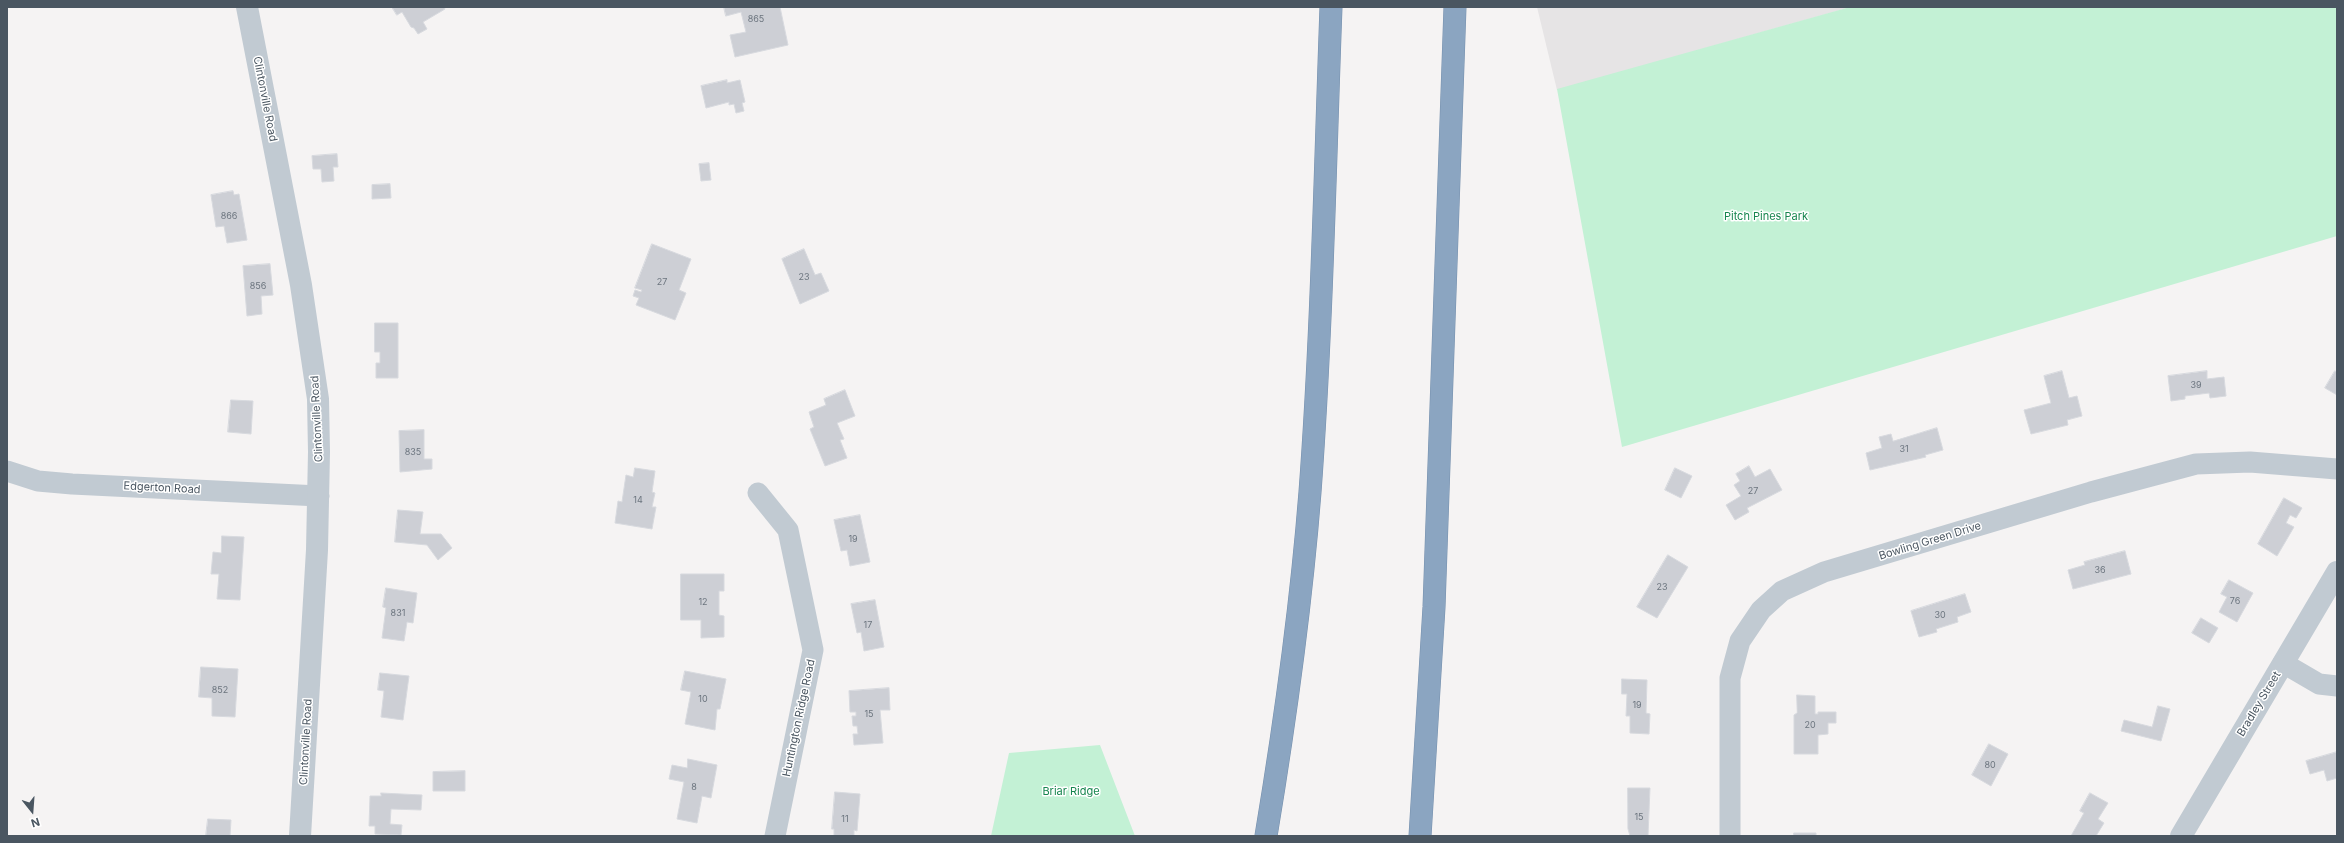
<!DOCTYPE html>
<style>
body{margin:0}
#map{position:relative;width:2344px;height:843px;overflow:hidden;background:#f5f3f3;font-family:Inter,sans-serif}
canvas{display:block}
.frame{position:absolute;inset:0;border:8px solid #4a5661;pointer-events:none}
.north{position:absolute;left:12px;top:791px;width:40px;height:40px;-webkit-text-stroke:3px #fff;paint-order:stroke;rotate:163deg;font-size:11px;font-weight:700;line-height:16px;text-align:center;color:#4a5661}
.north::after{content:'';display:block;margin:auto;width:14px;height:18px;background:#4a5661;clip-path:polygon(50% 0,100% 100%,50% 72%,0 100%)}
</style>
<div id="map">
<canvas width="2344" height="843"></canvas>
<div class="frame"></div>
<div class="north">N</div>
</div>
<script>
const context = document.querySelector('canvas').getContext('2d');
context.lineJoin = 'round';
function paint(path, color) {
  context.fillStyle = color;
  context.fill(path, 'evenodd');
}
function stroke(path, color, width, dash) {
  context.strokeStyle = color;
  context.lineWidth = width;
  context.lineCap = dash ? 'butt' : 'round';
  context.setLineDash(dash || []);
  context.stroke(path);
}
function write(font, color, halo, rows, align = 'center') {
  context.font = font + ' Inter,sans-serif';
  context.lineWidth = 3;
  context.setLineDash([]);
  context.textBaseline = 'middle';
  context.strokeStyle = halo;
  context.fillStyle = color;
  for (const [text, x, y, turn = 0] of rows) {
    context.save();
    context.translate(x, y);
    context.rotate((+turn || 0) * Math.PI / 180);
    context.textAlign = isNaN(turn) ? turn : align;
    if (halo) context.strokeText(text, 0, 0);
    context.fillText(text, 0, 0);
    context.restore();
  }
}
const education = new Path2D(`
 M1537,7h314l-294,83z`);
const green = new Path2D(`
 M1850,7h487v229l-715,211 -65,-358z
 M1100,745l35,91h-144l18,-83z`);
const building = new Path2D(`
 M392,7h52l1,2 -22,13 4,7 -9,5 -4,-6 -3,-1 -9,-15 -5,3z
 M724,7h56l8,38 -53,12 -5,-22 16,-3 -5,-20 -15,4z
 M727,80v3l13,-3 5,22 -3,1 2,8 -8,2 -2,-9 -5,1v-3l-23,6 -5,-22z
 M337,154l1,13h-5l1,14 -12,1 -1,-13h-8l-1,-13z
 M709,163l2,17 -10,1 -2,-17z
 M390,184l1,14 -19,1v-14z
 M233,191l1,4 5,-1 8,46 -20,3 -3,-17 -8,1 -5,-32z
 M652,244l39,15 -12,31 7,3 -11,27 -39,-15 3,-7 -6,-2 2,-6 6,2 1,-2 -7,-2z
 M804,249l11,26 6,-2 8,18 -29,13 -18,-45z
 M270,264l3,31 -12,1 1,18 -15,2 -4,-50z
 M375,323h23v55h-22v-15h4v-11h-5z
 M2062,371l7,27 8,-2 5,20 -15,4 1,5 -37,9 -7,-24 27,-7 -7,-27z
 M2207,371v8l17,-2 2,19 -16,2 -1,-5 -24,3v3l-14,2 -3,-25z
 M2335,371l2,1v23l-12,-7z
 M845,390l10,26 -18,7 7,16 -4,1 7,18 -22,8 -15,-37 4,-2 -5,-15 17,-7 -2,-6z
 M231,400l22,1 -2,33 -23,-2z
 M1937,428l6,22 -18,5 1,2 -56,13 -4,-17 16,-5 -3,-11 12,-3 2,7z
 M424,430v29h8v10l-32,3 -1,-41z
 M1749,466l6,11 15,-8 12,21 -35,18 2,4 -14,8 -9,-15 15,-9 -7,-11 6,-4 -4,-7z
 M635,468l20,3 -3,21 3,1 -3,14h4l-4,22 -37,-6 3,-22 4,1 4,-27 7,2z
 M1675,468l17,8 -11,22 -16,-8z
 M2284,498l18,10 -6,10 -6,-3 -4,8 8,4 -17,29 -19,-12z
 M398,510l25,2 -3,22h21l11,14 -14,12 -11,-15 -32,-3z
 M860,515l10,47 -20,4 -3,-16 -6,1 -7,-31z
 M222,536l22,1 -4,63 -23,-1 2,-25h-8l2,-22 8,1z
 M2125,551l6,23 -58,15 -5,-19 17,-5 -1,-3z
 M1668,555l20,12 -31,51 -20,-11z
 M681,574h43v17h-5v24l5,1v21l-23,1v-18h-20z
 M2229,580l24,13 -16,29 -18,-10 8,-15 -6,-3z
 M386,588l31,5 -4,30 -6,-1 -3,19 -22,-3 4,-30 -3,-1z
 M1965,594l6,18 -14,5 1,5 -22,7 1,3 -18,5 -8,-26z
 M875,600l9,47 -20,4 -3,-19 -4,1 -6,-29z
 M2201,618l17,10 -9,15 -17,-10z
 M201,667l37,2 -3,48 -23,-1v-18l-13,-1z
 M685,671l41,8 -6,30h-3l-2,21 -30,-6 6,-32 -10,-2z
 M380,673l29,3 -6,44 -22,-3 3,-26 -6,-1z
 M1622,679l25,1 -1,33 4,1 -1,20 -19,-1v-17h-4l1,-22h-5z
 M889,688l1,22h-10l3,33 -29,2 -1,-11h5l-1,-8h-4l-1,-10h4v-4h-6l-1,-21z
 M1797,695l18,1v18h3v-2h18v11h-8v11l-10,1v19h-24v-39l3,-2z
 M2158,706l12,3 -9,32 -40,-10 3,-11 28,7z
 M1989,744l19,10 -17,32 -19,-11z
 M2337,752v26l-10,3 -3,-11 -14,4 -4,-13z
 M688,759l29,6 -6,33 -9,-2 -5,27 -20,-4 7,-37 -15,-3 3,-14 15,3z
 M465,771v20h-32v-19z
 M1628,788h22l-2,48h-18l-2,-7z
 M835,792l25,2 -3,37 -3,-1v6h-20v-7h-2z
 M381,793l41,2 -1,15 -30,-1 -1,15 12,1 -1,10 -26,-1v-8h-6l1,-30h11z
 M2090,793l18,10 -10,16 6,4 -8,13h-25l13,-23 -4,-2z
 M208,819l23,1 -1,16h-24z
 M1794,833h22v3h-22z`);
const minor = new Path2D(`
 M7,471l31,10 34,3 247,12
 M758,493l30,37 25,120 -38,186
 M2283,663l36,21 18,2
 M1730,836v-158l10,-37 21,-31 21,-19 42,-19 267,-80 105,-28 54,-2 87,7`);
const tertiary = new Path2D(`
 M247,7l54,278 17,114 1,53 -2,98 -17,286
 M2181,836l156,-264`);
const motorway = new Path2D(`
 M1266,836c19,-114 35,-229 44,-344 12,-162 15,-323 21,-485
 M1420,836l14,-229 21,-600`);
const numberNames = [
 ["865",756,19],
 ["866",229,216],
 ["23",804,277],
 ["27",662,282],
 ["856",258,286],
 ["39",2196,385],
 ["31",1904,449],
 ["835",413,452],
 ["27",1753,491],
 ["14",638,500],
 ["19",853,539],
 ["36",2100,570],
 ["23",1662,587],
 ["76",2235,601],
 ["12",703,602],
 ["831",398,613],
 ["30",1940,615],
 ["17",868,625],
 ["852",220,690],
 ["10",703,699],
 ["19",1637,705],
 ["15",869,714],
 ["20",1810,725],
 ["80",1990,765],
 ["8",694,787],
 ["15",1639,817],
 ["11",845,819]
];
const streetNames = [
 ["Clintonville Road",265,99,79],
 ["Clintonville Road",317,419,-93],
 ["Edgerton Road",162,488,3],
 ["Bowling Green Drive",1930,541,-17],
 ["Bradley Street",2259,704,-59],
 ["Huntington Ridge Road",799,718,-78],
 ["Clintonville Road",306,742,-87]
];
const parkNames = [
 ["Pitch Pines Park",1766,217],
 ["Briar Ridge",1071,792]
];
paint(education, '#e6e4e5');
paint(green, '#c3f1d5');
paint(building, '#cdcfd5');
stroke(building, '#d7d9de', 1);
stroke(motorway, '#7690ad', 23);
stroke(minor, '#c1cad2', 21);
stroke(tertiary, '#c1cad2', 22);
stroke(motorway, '#8ba5c1', 22);
write('9px', '#6b747e', null, numberNames);
write('11px', '#4a5661', '#fff', streetNames);
write('11px', '#17864f', '#fff', parkNames);
</script>
